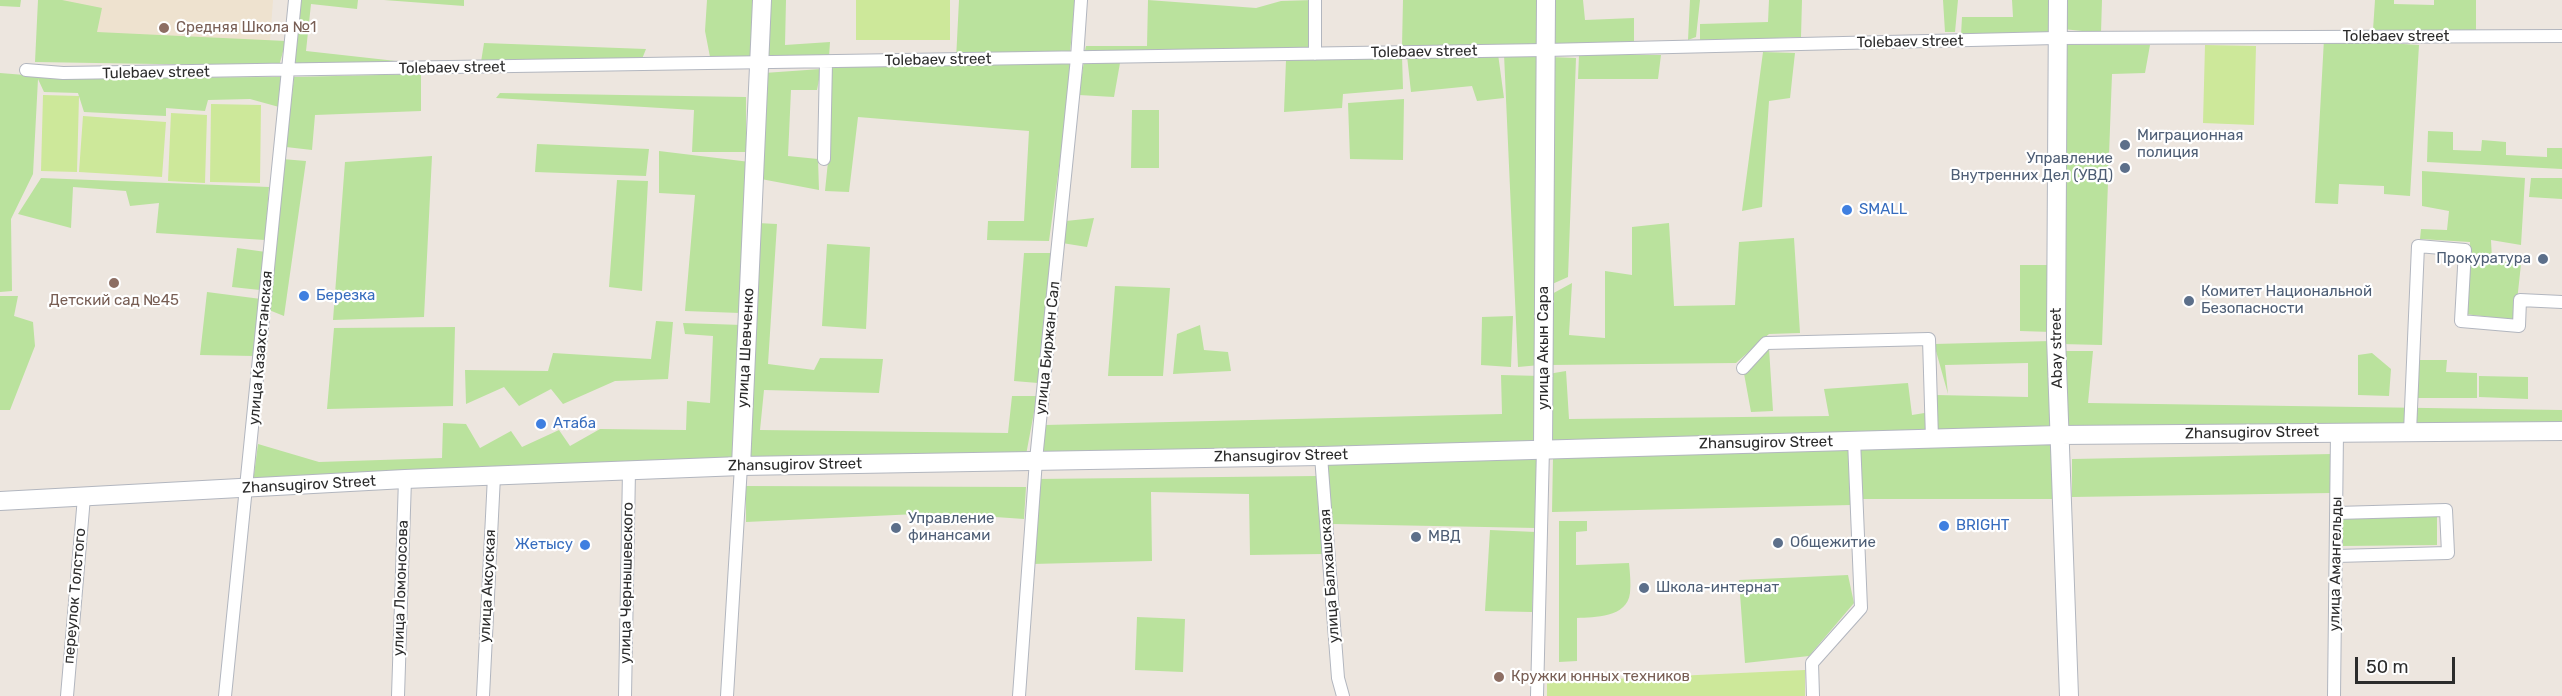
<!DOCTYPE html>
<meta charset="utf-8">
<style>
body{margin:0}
#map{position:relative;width:2562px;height:696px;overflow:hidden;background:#ede6df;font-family:Rubik,sans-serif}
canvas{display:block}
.scale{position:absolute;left:2355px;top:657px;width:100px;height:27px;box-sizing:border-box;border:3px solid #2c2c2c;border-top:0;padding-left:8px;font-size:18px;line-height:21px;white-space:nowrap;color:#2c2c2c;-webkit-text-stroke:4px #fff;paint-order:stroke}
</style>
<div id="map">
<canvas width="2562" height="696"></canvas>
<div class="scale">50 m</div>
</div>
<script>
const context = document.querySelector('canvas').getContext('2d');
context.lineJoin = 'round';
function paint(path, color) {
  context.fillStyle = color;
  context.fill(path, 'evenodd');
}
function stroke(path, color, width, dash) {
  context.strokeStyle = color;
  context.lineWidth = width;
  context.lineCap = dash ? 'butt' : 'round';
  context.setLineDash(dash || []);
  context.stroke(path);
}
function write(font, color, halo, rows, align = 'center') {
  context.font = font + ' Rubik,sans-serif';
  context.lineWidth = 4.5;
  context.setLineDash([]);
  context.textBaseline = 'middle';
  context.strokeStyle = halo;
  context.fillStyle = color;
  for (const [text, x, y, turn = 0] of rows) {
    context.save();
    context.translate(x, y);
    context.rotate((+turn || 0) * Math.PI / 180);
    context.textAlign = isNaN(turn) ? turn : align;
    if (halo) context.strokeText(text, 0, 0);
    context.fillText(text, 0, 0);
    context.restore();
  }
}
const education = new Path2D(`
 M59,0h214l-4,55 -215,4z`);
const green = new Path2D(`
 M0,0h21l-1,7 -20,-1z
 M38,0h24l40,8 -5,24 189,9 -7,25 -244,-4z
 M300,0h58l-1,9 -46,-5 -5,47 108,12 -122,3z
 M384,0h80v6z
 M707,0h48l-4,57h-41l-5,-26z
 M766,0h20l-1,45 45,-3 -1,15 -66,1z
 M959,0h116l-5,53 -114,7z
 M1148,0l108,8 25,-7 33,-1v51l-230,4 2,-9h61z
 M1403,0h137l1,46h-139z
 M1550,0h33l2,20 49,-2v26l-84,2z
 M1690,0h10l-4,37 -8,3z
 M1769,0h33l-1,37 -101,4v-17l68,-2z
 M1943,0h15l-3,32h-10z
 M2012,0h43l-2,34 -92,1 1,-18h51z
 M2064,0h38l-1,33 -38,-4z
 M2375,0h19v4l40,1v-5h42v30h-103z
 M2324,39l95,6 -9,151 -26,-2v-8l-45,-2 -1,20 -23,-1z
 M484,43l162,6 -4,10 -161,3z
 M2062,45h88l-5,28 -33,1 -10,271 -41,-1z
 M1763,52l32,1 -5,45 -21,3 -7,106 -20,4z
 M1540,53v312l-22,2 -14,-313z
 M1498,54l6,44 -27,3 -5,-15 -61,6 -4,-36z
 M1402,55l1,34 -60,5 -1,14 -58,4 2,-52z
 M1579,55h82l-3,24h-80z
 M1550,57l26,1 -8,219 -18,8z
 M1084,61l36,2 -6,34 -35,-2z
 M1073,63l-24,178 -62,-1 1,-19h36l5,-90 -171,-14 -9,75 -24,-1 5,-49 2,-75z
 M821,69l-4,21h-26l-3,66 30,3 1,31 -58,-11 3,-106z
 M0,73l62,5 220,-1 -3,30 -29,-8 -42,1 -3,11 -39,-3v8l-82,-4 -6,-19 -34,-1 -6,-13 -5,95 -22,45 1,72 -12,1z
 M421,74v37l-106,4 -3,35 -26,-3 8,-70z
 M500,93l246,4v55h-54l2,-42 -198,-12z
 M1404,99l-1,61 -53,-1 -2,-56z
 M1132,110h27v58h-28z
 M2428,131l25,1v18l28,1 1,-11 24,2v13l41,2v-9h15v21l-135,-7z
 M537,144l112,5 -3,27 -111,-4z
 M659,151l91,11 -10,151 -55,-2 10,-116 -36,-2z
 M432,156l-8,161 -91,3 12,-158z
 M282,159l24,2 -22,155 -15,-6z
 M2422,171l103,7 -4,67 -30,-5 1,20 29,4 -6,56 -50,-6 5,-72 -50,-3 1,-10 26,1 2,-19 -27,-5z
 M41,178l228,9 -4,53 -109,-7 3,-30 -29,3 -4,-15 -53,-4 -2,41 -53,-14z
 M2531,178h31v21l-33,-2z
 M617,180l31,1 -6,110 -33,-4z
 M1094,218l-7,29 -25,-4 4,-22z
 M757,223l20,1 -9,140 46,6 6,-12 63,1 -4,34 -115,-3 -4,40 248,3 4,-37h25l-11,59 -280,5z
 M1669,223l5,83 61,-1 4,-63 55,-4 6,95 -31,1 -33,29 -187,2 1,-70 22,-12 -3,52 36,3v-67l27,4v-48z
 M827,244l43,3 -4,82 -44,-3z
 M237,248l29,4 -6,38 -28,-3z
 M1024,253h29l-15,130 -24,-2z
 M2020,265h31l1,67 -32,-1z
 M1115,286l55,2 -7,88h-55z
 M207,292l54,7 -7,57 -54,-1z
 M0,296h18l-4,20 19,6 2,24 -25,64h-10z
 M1513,316l-2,51 -30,-2 1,-48z
 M656,321l17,1 -5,57 -53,2 -52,23 -12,-15 -32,17 -15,-19 -38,17 -1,-34 83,1 5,-18 98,6z
 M683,323l59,2 -9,137 -480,20 5,-38 61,18 123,-4 1,-35 23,1 14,24 31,-17 11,16 37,-17 11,16 30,-17 86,1 1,-29 23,2 3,-67 -28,-2z
 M1200,325l4,25 24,2 3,19 -58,3 4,-40z
 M455,327l-2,79 -126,3 7,-81z
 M2051,341l3,89 -506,12v-68l18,-3 3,48 260,-3 -5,-27 84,-6 4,32 25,-4 -1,-16 92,2v-34l-83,2 3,29 -14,-50z
 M1769,348l4,63 -22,1 -8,-44z
 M2062,351h31l-5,52 474,7v18l-499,3z
 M2372,353l19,16 -2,27 -31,-1v-40z
 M2418,360h29l-1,12 31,1v25h-61z
 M1501,375l40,1 -1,68 -498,12 3,-31 457,-11z
 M2479,376l49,1v22l-49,-2z
 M2053,442l1,57h-191l-4,-53z
 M1848,449l3,56 -299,7 1,-55z
 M1539,454l-3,74 -204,-4 -5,-64z
 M2332,454l-1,39 -259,4v-38z
 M1316,476l6,78 -72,1 -1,-61 -98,-2 1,69 -120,3 3,-85z
 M746,486l280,1 -2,32 -86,-6 -192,9z
 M2437,516v29l-94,1 -1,-28z
 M1559,521h28v10l-11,1v33l53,-2c1,10 2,21 1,30 -3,25 -36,24 -53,25v43l-18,1z
 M1490,530l46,2 -4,80 -47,-1z
 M1848,575l6,28 -45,53 -64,7 -6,-83z
 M1137,617l48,2 -2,53 -48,-2z`);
const pitch = new Path2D(`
 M856,0h94v40h-94z
 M2205,45l51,1 -2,79 -51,-2z
 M43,95l36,1 -2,76 -36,-1z
 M211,104l50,1 -1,78 -50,-1z
 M171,113l36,2 -2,68 -37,-2z
 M83,116l83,6 -4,55 -83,-5z
 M1805,670v26h-258v-14z`);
const street = new Path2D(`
 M1315,54v-54
 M26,70l37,3 1482,-23 511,-12 506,-2
 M824,159l2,-97
 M1743,368l23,-25 163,-4 3,100
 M2410,432l8,-186 47,4 -4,71 58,5 1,-26 42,2
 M1321,456l17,222 5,18
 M2336,556l112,-3 -2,-43 -110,3
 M67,696l17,-199
 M225,696l70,-696
 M398,696l7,-217
 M483,696l11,-220
 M625,696l4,-226
 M727,696l14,-230
 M1019,696l17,-236 41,-402 4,-58
 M1537,696l6,-248
 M1813,696l-1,-33 49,-55 -7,-168
 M2334,696l3,-264`);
const secondary = new Path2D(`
 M2058,0l-2,337 13,359
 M1543,448l3,-448
 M741,466l21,-466
 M0,501l405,-22 336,-13 580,-10 738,-21 503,-4`);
const markers = [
 [164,28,6,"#8d6e63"],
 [2125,145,6,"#5c6f8a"],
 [2125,168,6,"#5c6f8a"],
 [1847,210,6,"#3f7fe0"],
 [2543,259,6,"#5c6f8a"],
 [114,283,6,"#8d6e63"],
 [304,296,6,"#3f7fe0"],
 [2189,301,6,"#5c6f8a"],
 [541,424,6,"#3f7fe0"],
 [1944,526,6,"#3f7fe0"],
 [896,528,6,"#5c6f8a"],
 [1416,537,6,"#5c6f8a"],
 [1778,543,6,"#5c6f8a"],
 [585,545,6,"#3f7fe0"],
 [1644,588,6,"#5c6f8a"],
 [1499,677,6,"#8d6e63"]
];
const educationNames = [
 ["Средняя Школа №1",176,28],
 ["Детский сад №45",114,301,"center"],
 ["Кружки юнных техников",1511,677]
];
const streetNames = [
 ["Tolebaev street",2396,37],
 ["Tolebaev street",1910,42,-1],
 ["Tolebaev street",1424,52,-1],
 ["Tolebaev street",938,60,-1],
 ["Tolebaev street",452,68,-1],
 ["Tulebaev street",156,73,-1],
 ["улица Казахстанская",261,348,-85],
 ["улица Шевченко",746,348,-87],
 ["улица Биржан Сал",1048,348,-84],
 ["улица Акын Сара",1544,348,-90],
 ["Abay street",2057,348,-91],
 ["Zhansugirov Street",2252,433,-1],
 ["Zhansugirov Street",1766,443,-1],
 ["Zhansugirov Street",1281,456,-1],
 ["Zhansugirov Street",795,465,-1],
 ["Zhansugirov Street",309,485,-3],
 ["улица Амангельды",2336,564,-89],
 ["улица Балхашская",1330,576,-94],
 ["улица Чернышевского",627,583,-89],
 ["улица Аксуская",488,586,-87],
 ["улица Ломоносова",401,588,-88],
 ["переулок Толстого",75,596,-85]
];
const serviceNames = [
 ["Миграционная",2137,136],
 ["полиция",2137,153],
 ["Управление",2113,159,"right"],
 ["Внутренних Дел (УВД)",2113,176,"right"],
 ["Прокуратура",2531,259,"right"],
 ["Комитет Национальной",2201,292],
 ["Безопасности",2201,309],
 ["Управление",908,519],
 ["финансами",908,536],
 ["МВД",1428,537],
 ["Общежитие",1790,543],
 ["Школа-интернат",1656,588]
];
const shopNames = [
 ["SMALL",1859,210],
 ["Березка",316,296],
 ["Атаба",553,424],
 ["BRIGHT",1956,526],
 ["Жетысу",573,545,"right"]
];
paint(education, '#eee2cf');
paint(green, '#bae29d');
paint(pitch, '#cde89a');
stroke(street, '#b2b6bf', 14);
stroke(secondary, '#b2b6bf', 20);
stroke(street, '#fff', 12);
stroke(secondary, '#fff', 18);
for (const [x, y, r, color] of markers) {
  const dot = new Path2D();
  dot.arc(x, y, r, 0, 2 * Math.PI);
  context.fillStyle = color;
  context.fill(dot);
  stroke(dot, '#fff', 2);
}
write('15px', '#785e54', '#fff', educationNames, 'left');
write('15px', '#2c2c2c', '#fff', streetNames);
write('15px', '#4e5e75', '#fff', serviceNames, 'left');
write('15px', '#366cbe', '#fff', shopNames, 'left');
</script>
